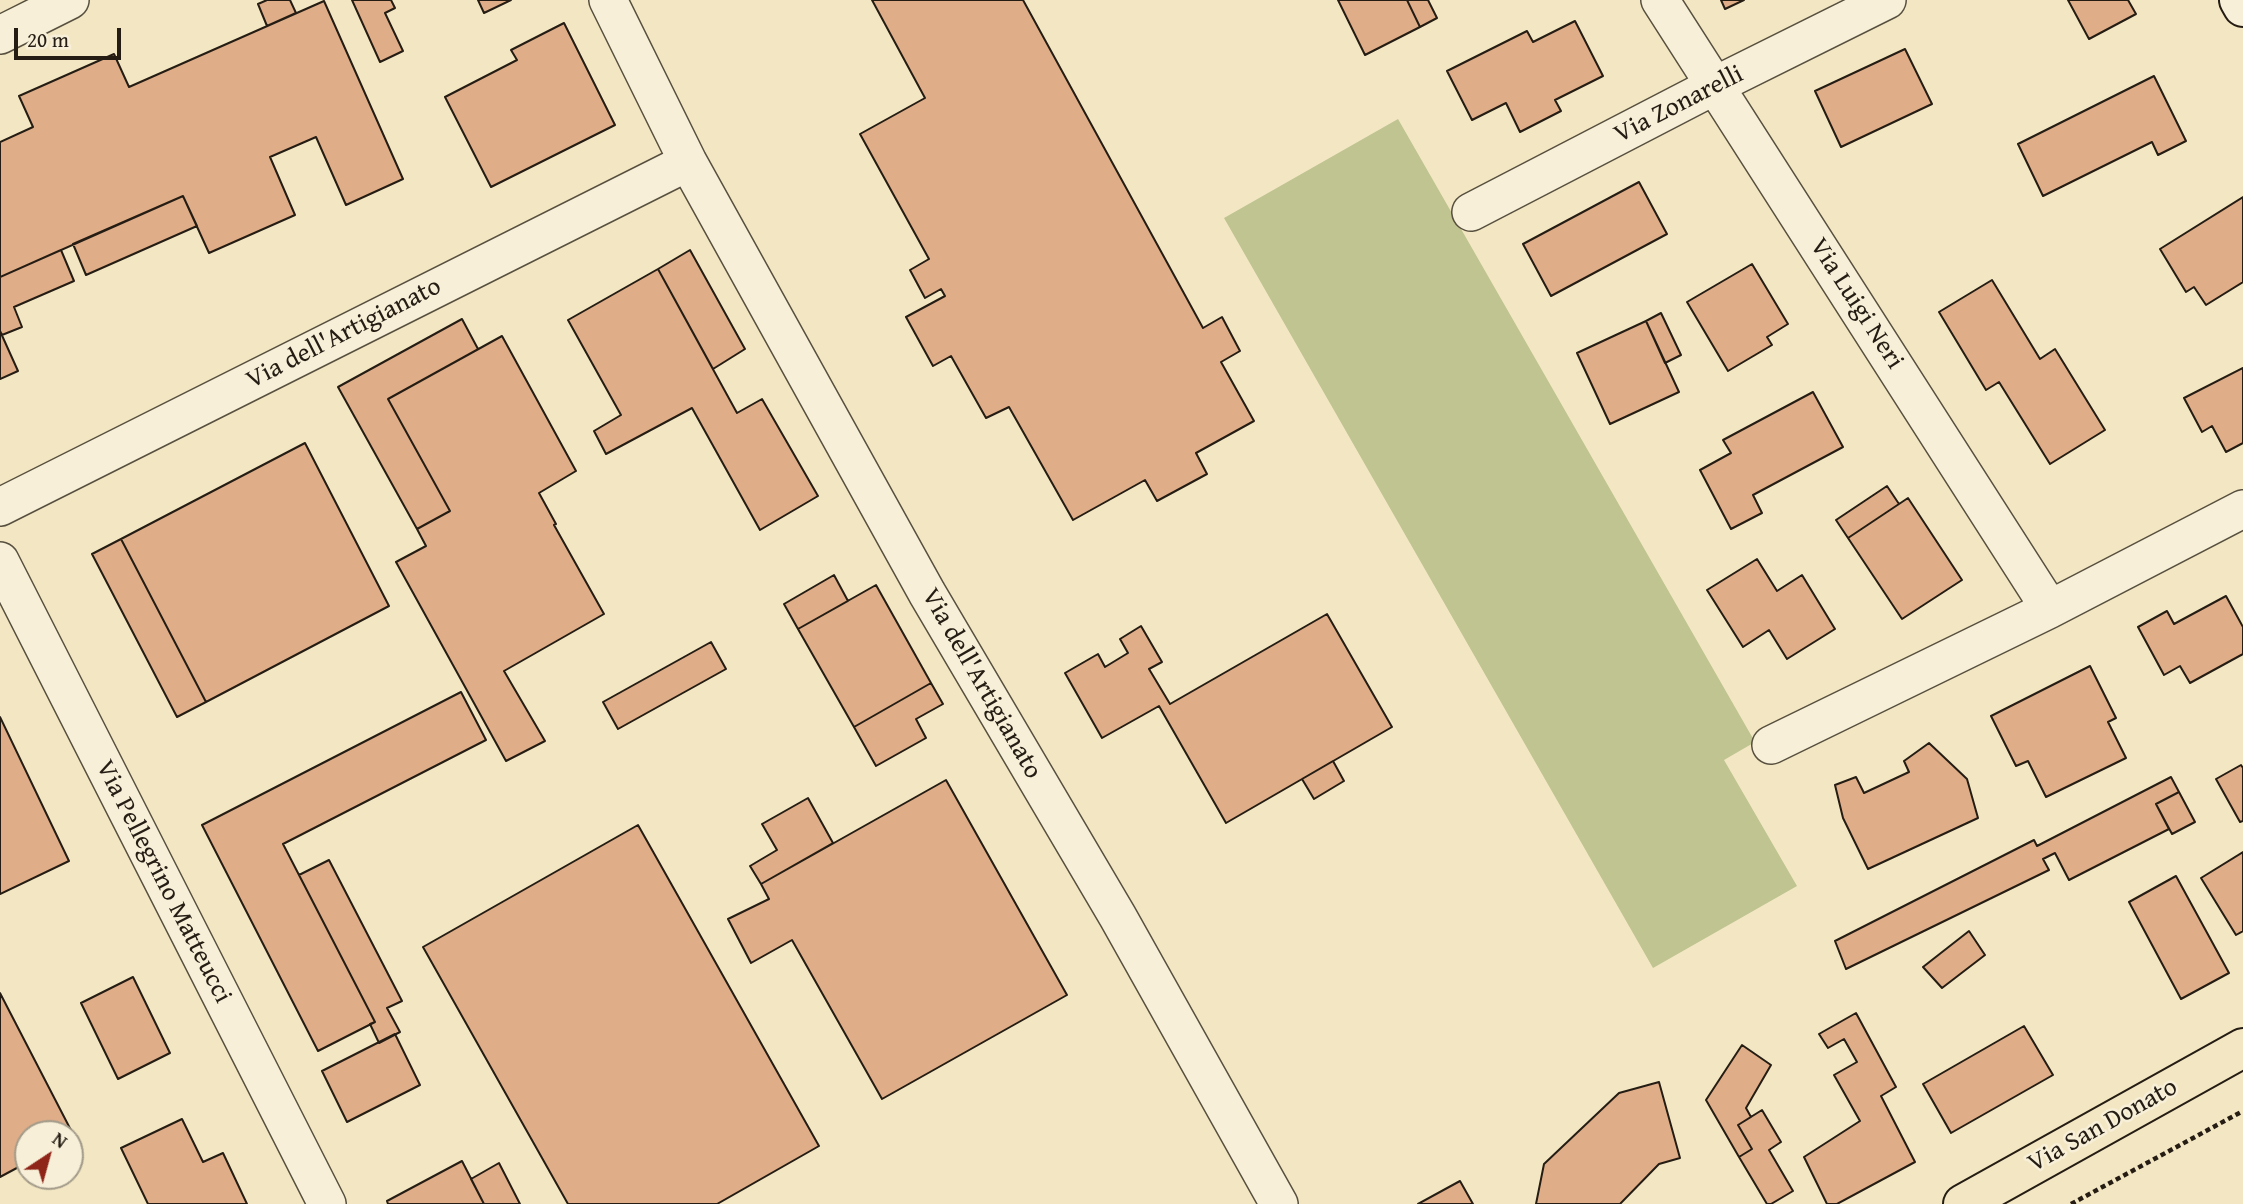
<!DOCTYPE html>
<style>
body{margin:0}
#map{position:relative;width:2243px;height:1204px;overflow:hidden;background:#f3e7c3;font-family:"Gentium Book Plus",serif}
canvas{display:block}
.north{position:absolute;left:14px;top:1120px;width:70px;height:70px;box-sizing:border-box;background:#f7efd8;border:2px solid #a39b89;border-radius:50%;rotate:36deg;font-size:19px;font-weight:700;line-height:28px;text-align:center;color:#251d13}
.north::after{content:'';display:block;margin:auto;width:24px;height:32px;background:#8f2418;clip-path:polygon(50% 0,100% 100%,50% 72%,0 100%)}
.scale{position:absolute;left:14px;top:28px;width:107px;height:32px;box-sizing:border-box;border:4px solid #251d13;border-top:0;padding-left:9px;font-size:21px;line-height:24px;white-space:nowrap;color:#251d13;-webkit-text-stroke:5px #f7efd8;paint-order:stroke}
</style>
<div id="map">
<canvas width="2243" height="1204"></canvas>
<div class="north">N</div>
<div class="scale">20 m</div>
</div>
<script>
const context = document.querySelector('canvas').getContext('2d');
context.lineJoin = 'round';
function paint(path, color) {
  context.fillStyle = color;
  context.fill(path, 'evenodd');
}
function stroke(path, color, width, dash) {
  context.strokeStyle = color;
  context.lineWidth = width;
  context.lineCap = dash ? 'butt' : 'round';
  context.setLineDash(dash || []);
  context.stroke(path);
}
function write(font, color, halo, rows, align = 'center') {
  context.font = font + ' "Gentium Book Plus",serif';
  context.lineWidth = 5;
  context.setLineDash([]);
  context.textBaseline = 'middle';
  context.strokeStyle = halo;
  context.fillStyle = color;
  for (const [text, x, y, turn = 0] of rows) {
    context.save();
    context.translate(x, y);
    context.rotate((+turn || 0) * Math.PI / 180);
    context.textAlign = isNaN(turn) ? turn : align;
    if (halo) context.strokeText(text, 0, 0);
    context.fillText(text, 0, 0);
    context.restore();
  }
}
const green = new Path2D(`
 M1398,119l357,623 -31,18 73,126 -144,82 -429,-750z`);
const building = new Path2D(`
 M267,0h23l6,13 -29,13 -9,-22z
 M352,0h39l4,8 -10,5 18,38 -23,11z
 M478,0h33l-27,13z
 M872,0h151l180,328 19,-11 18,34 -19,11 33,59 -58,32 11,21 -50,27 -12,-21 -72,40 -64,-113 -23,11 -35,-62 -18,10 -27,-49 39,-21 -4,-7 -16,9 -15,-28 19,-11 -69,-125 65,-36z
 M1338,0h69l13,27 -55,28z
 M1407,0h21l9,18 -17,9z
 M1721,0h23l-19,9z
 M2068,0h60l8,14 -47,25z
 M324,1l79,178 -57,26 -30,-68 -46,20 25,58 -86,38 -26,-57 -183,81v-135l33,-15 -14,-31 95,-42 15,33z
 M1575,21l28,55 -48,24 6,11 -41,21 -14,-29 -34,17 -25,-49 80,-40 6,11z
 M564,23l51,102 -124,62 -46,-90 72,-37 -6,-10z
 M1905,49l27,55 -91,43 -26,-56z
 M2154,76l32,65 -28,14 -6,-13 -109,54 -25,-52z
 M1639,182l28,52 -116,62 -28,-52z
 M183,196l14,30 -111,49 -13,-31z
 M2243,197v85l-37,23 -12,-18 -8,5 -26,-43z
 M61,250l13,31 -60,26 8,20 -20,8 -2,-4v-54z
 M690,250l55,99 -32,20 -55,-100z
 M1752,264l36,60 -21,13 5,8 -44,26 -41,-69z
 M658,269l79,144 25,-14 56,97 -58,34 -68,-122 -86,46 -12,-23 27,-16 -53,-95z
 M1992,280l48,79 15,-10 50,81 -55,34 -51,-82 -13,8 -47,-78z
 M1661,313l20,42 -16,8 -19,-42z
 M462,319l16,30 -90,50 62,112 -33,18 -79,-142z
 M1646,321l33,71 -69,32 -33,-71z
 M0,331l18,40 -18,8z
 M502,336l74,135 -37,22 17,31 -2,1 50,89 -100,57 41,70 -39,20 -110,-199 30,-16 -9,-17 33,-18 -62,-112z
 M2243,368v75l-17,9 -14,-26 -10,6 -18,-34z
 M1813,392l30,55 -90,48 9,18 -31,16 -31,-59 31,-17 -8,-13z
 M305,443l84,163 -183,96 -85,-163z
 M1887,486l12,18 -51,34 -12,-18z
 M1908,498l54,82 -60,39 -54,-81z
 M121,539l85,163 -29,15 -85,-163z
 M1757,559l20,32 25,-16 33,54 -48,30 -18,-29 -26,17 -36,-57z
 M834,575l14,26 -50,28 -14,-25z
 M876,585l55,98 -77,44 -56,-98z
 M2226,596l17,31v27l-53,29 -10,-17 -16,9 -26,-48 29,-16 7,13z
 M1327,614l65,113 -166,96 -67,-117 -57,32 -37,-65 33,-19 7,13 23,-14 -8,-14 21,-13 21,36 -13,7 21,35z
 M711,642l15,27 -108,60 -15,-27z
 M2090,666l26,52 -8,4 18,36 -80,39 -18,-36 -12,5 -25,-50z
 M931,683l12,21 -27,15 10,19 -50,28 -22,-39z
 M461,692l25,48 -203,104 92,178 -57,29 -116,-226z
 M0,717l69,144 -69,33z
 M1929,743l38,36 11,39 -110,51 -25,-51 -8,-33 21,-8 8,16 45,-21 -5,-11z
 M1333,761l11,20 -30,18 -12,-20z
 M2241,765l2,3v53l-3,1 -24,-43z
 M2171,777l8,15 -23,12 13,25 -100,51 -14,-27 -12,6 6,11 -203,99 -11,-28 199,-101 3,6z
 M946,780l121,215 -185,104 -90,-159 -41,23 -23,-44 41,-20 -8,-15z
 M2179,792l16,30 -23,12 -16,-30z
 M808,798l25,45 -72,41 -11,-18 27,-16 -15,-26z
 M638,825l181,321 -102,58h-149l-145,-257z
 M2243,852v79l-7,4 -35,-57z
 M329,860l73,141 -15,7 13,24 -21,11 -9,-19 5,-2 -76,-147z
 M2176,876l53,97 -48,26 -52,-97z
 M1969,931l16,24 -43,33 -19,-21z
 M133,977l37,76 -52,26 -37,-76z
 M0,993l75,145 -5,2v-6h-42v28l-28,15z
 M1856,1013l40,74 -15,9 34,66 -78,42h-10l-23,-47 56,-36 -26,-46 23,-13 -13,-23 -16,9 -9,-14z
 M2024,1026l29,49 -102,58 -28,-49z
 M395,1034l25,51 -73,37 -25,-51z
 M1742,1045l29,20 -25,43 5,9 -13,8 14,24 -13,8 -33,-57z
 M1659,1082l21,76 -21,6 -39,40h-84l8,-40 75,-71z
 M1762,1110l19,32 -12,8 24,41 -22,13h-4l-28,-47 13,-8 -14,-24z
 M182,1119l21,43 20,-9 24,51h-99l-27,-56z
 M462,1161l22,43h-96l-1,-3z
 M499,1163l21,41h-36l-13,-25z
 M1460,1181l13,23h-55z`);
const path = new Path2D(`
 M2071,1204l172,-93`);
const street = new Path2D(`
 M608,0l80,162 239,431 191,324 161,287
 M1660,0l390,609 193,-100
 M0,35l70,-35
 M1471,212l245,-127 171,-85
 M0,507l688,-345
 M0,561l327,643
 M1771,745l279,-136`);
const secondary = new Path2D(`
 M2239,0l4,7`);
const primary = new Path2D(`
 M1963,1204l280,-156`);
const streetNames = [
 ["Via Zonarelli",1679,105,-27],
 ["Via Luigi Neri",1856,304,57],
 ["Via dell'Artigianato",344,334,-27],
 ["Via dell'Artigianato",981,684,60],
 ["Via Pellegrino Matteucci",163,882,63],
 ["Via San Donato",2103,1126,-29]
];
paint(green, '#bfc491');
paint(building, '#dfad88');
stroke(building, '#251d13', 2);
stroke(street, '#58503f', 40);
stroke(secondary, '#251d13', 42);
stroke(primary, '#251d13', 42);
stroke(path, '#251d13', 4.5, [5, 3.5]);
stroke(street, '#f7efd8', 37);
stroke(secondary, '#f7efd8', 38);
stroke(primary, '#f3e7c3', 38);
write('26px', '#251d13', '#f7efd8', streetNames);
</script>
